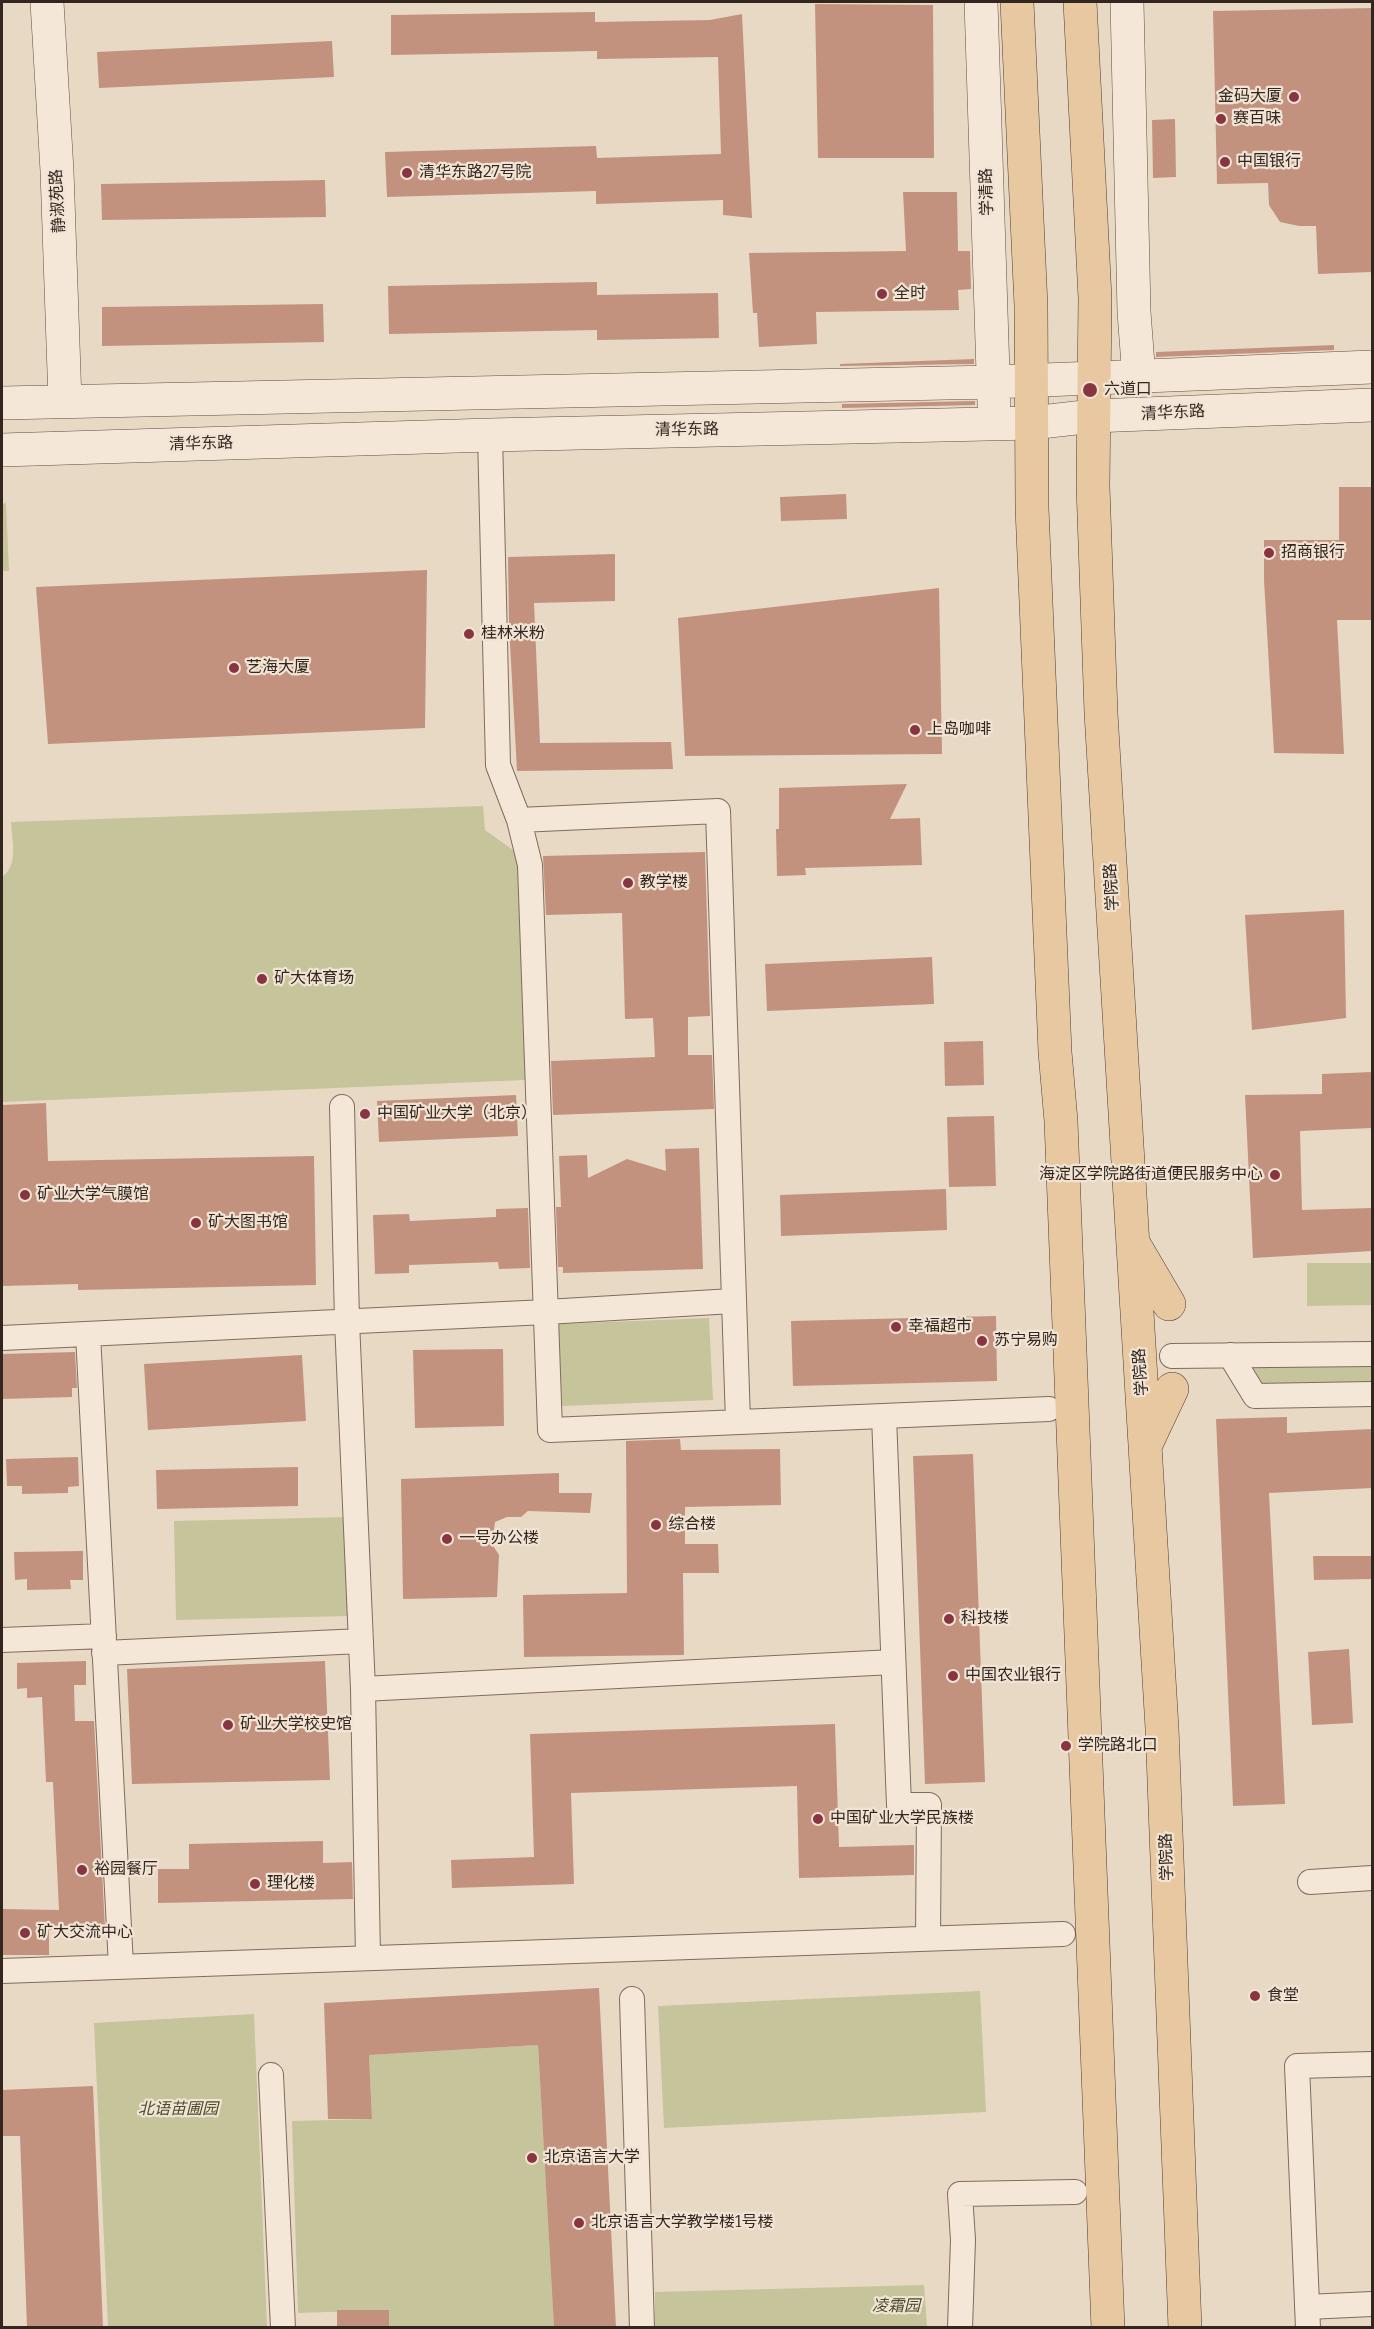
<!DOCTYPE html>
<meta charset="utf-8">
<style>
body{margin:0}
#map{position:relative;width:1374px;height:2329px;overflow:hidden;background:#e8d9c5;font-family:Bitter,serif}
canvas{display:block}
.frame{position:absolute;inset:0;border:3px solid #33261f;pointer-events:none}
</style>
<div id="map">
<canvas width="1374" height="2329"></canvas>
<div class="frame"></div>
</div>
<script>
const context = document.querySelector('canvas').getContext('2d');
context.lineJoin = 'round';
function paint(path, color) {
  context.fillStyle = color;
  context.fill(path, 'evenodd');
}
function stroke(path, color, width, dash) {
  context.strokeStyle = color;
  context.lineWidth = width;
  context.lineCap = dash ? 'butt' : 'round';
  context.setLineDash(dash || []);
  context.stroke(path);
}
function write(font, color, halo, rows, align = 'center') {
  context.font = font + ' Bitter,"Noto Sans SC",serif';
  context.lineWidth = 4.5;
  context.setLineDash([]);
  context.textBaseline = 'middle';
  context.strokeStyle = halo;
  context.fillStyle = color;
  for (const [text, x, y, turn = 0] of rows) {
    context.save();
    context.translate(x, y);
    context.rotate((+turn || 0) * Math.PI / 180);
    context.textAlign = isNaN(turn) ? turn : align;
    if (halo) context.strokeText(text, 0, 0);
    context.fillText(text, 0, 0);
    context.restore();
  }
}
const green = new Path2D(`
 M6,503l3,68h-7v-67z
 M483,806l2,24 35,25 5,225 -523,22v-225c17,-12 10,-36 9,-55z
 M1307,1263h65v42l-65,1z
 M709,1318l4,82 -151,6 -4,-82z
 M1372,1359v29h-123v-27z
 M347,1517l2,99 -173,4 -2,-99z
 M980,1991l6,121 -322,16 -6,-122z
 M254,2014l13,313h-159l-14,-304z
 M538,2045l16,282h-165v-17l-91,3 -6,-192 80,-2 -3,-64z
 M924,2285l3,42h-272v-35z`);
const building = new Path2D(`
 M815,4l118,1 1,153h-116z
 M1372,8v264l-54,2 -2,-48h-17l-19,-4 -11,-17 -1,-22 -51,1 -4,-173z
 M595,12v10l115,-2 32,-6 10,204 -29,-3v-15l-127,4v-13l-209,6 -2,-45 211,-6 1,12 124,-4 -3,-97 -121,2v-8l-206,4v-40z
 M332,41l2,36 -235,11 -2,-36z
 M1175,119l1,58 -23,1 -1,-58z
 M325,180l1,37 -224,3 -1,-36z
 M903,192h54l1,59h12l1,38 -13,1 1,20 -143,2 1,32 -58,3 -2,-34h-4l-4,-60 157,-2z
 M597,282v13l121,-2 1,45 -122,2v-10l-208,4 -1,-48z
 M323,304l1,38 -222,4v-39z
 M1334,345v5l-178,7v-5z
 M974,359v5l-134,2v-2z
 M975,401v4l-133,3v-4z
 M1339,487h33v133h-35l7,134 -70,-1 -10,-173v-40h75z
 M846,494l1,25 -66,2 -1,-24z
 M615,554v47l-81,2 6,140 131,-1 2,27 -156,2 -8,-146 -1,-68z
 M427,570l-2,158 -377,16 -12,-157z
 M939,588l3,166 -257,2 -7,-138z
 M907,784l-17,35 30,-1 2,47 -117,3 1,7 -29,1 -1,-47h3v-41z
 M705,852l5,164 -22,1v38h24l2,54 -161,6 -2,-54 104,-4 -2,-39 -28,1 -3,-106 -76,2 -3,-59z
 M1344,910l2,108 -94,12 -7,-115z
 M932,957l2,47 -167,7 -2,-47z
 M983,1041l1,44 -39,1 -1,-44z
 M1372,1072v56l-72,3 2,79 70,-2v43l-119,7 -8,-163 77,-1v-20z
 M516,1095l2,41 -139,6 -2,-41z
 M46,1103l2,58 266,-5 2,129 -238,5v-6l-76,2v-181z
 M994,1116l2,70 -47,1 -2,-70z
 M699,1148l4,121 -140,4v-6h-5l-2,-60h5l-2,-51 28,-1 1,23 39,-19 39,12 -1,-22z
 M946,1189l1,41 -166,6 -1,-41z
 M528,1208l2,60 -31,1 -1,-7 -89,3v8l-34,1 -2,-59 36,-1 1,7 86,-4v-8z
 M996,1316l1,65 -204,5 -2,-65z
 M503,1349l1,77 -89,2 -2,-78z
 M75,1352l2,36h-5v9l-70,2v-45z
 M302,1355l4,66 -158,9 -4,-66z
 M1287,1417v16l85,-4v59l-103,5 16,311 -52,2 -17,-387z
 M680,1439l1,11 99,-1 1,56 -96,2v37h33l1,29h-36l1,82 -160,2 -1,-62 104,-2 -1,-152z
 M973,1454l12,328 -60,2 -12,-328z
 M78,1457l1,29 -11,1v6l-46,1v-8h-15l-1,-27z
 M298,1467v39l-141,3 -1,-39z
 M559,1473v20h33l-2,20 -62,-2 -7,6h-14l-12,5 -3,22 7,11 -2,42 -94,2 -2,-120z
 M83,1551v29h-13l1,9 -44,1v-11l-12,1 -1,-28z
 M1313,1556h59v23l-58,1z
 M1349,1649l4,74 -41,2 -4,-73z
 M86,1661v24h-12l1,36h19l11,207 -56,2v25h-47v-46l57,1 -6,-128h-7l-4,-85 -15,1v-10l-10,1v-26z
 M325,1661l5,119 -198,4 -5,-115z
 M835,1724l4,123 75,-2v30l-115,3 -2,-92 -226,7 3,91 -122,4 -1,-28 83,-3 -4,-123z
 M323,1841v22l29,-1 1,37 -195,4v-34h31v-25z
 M599,1988l17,340h-62l-16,-283 -169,10 3,64h-44l-4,-116z
 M93,2086l10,242h-76l-7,-192h-18v-46z
 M337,2310h52v18h-52z`);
const street = new Path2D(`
 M490,435l8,330 21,55 11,45 20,565 499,-21
 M519,820l199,-9 20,611
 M342,1107l5,214 16,368 5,268
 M88,1334l33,632
 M2,1338l544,-26 187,-11
 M1230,1355l25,41 117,-2
 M1172,1356l200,-2
 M884,1416l15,389h30l-1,133
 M2,1640l102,-4
 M104,1653l257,-12
 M363,1689l530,-27
 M1310,1882l62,-4
 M2,1971l1061,-37
 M632,1999l10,329
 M271,2075l12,253
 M1307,2307l65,-3
 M960,2328l3,-88 -3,-46 115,-2
 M1308,2328l-11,-262 75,-2`);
const secondary = new Path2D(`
 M47,2l10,169 8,230
 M981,2l13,402
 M1127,2l7,310 5,66
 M2,403l991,-21 379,-15
 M2,450l488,-15 542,-12 61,-7 279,-11`);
const primary = new Path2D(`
 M1017,2l14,304 1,202 23,544 6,69 47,1207
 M1080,2l15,296 -2,188 8,227 61,1015 23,600
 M1135,1246l34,58
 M1147,1442l25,-53`);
const markers = [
 [1294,97,6,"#883541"],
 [1221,119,6,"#883541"],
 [1225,162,6,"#883541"],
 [407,173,6,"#883541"],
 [882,294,6,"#883541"],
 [1090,390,8,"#883541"],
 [1269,553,6,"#883541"],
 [469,634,6,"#883541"],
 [234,668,6,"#883541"],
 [915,730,6,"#883541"],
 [628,883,6,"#883541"],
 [262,979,6,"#883541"],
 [365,1114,6,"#883541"],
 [1275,1175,6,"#883541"],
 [25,1195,6,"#883541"],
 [196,1223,6,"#883541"],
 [896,1327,6,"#883541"],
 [982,1341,6,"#883541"],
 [656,1525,6,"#883541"],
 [447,1539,6,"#883541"],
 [949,1619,6,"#883541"],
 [953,1676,6,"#883541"],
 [228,1725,6,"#883541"],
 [1066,1746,6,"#883541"],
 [818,1819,6,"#883541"],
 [82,1870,6,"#883541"],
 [255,1884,6,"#883541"],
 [25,1933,6,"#883541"],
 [1255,1996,6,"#883541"],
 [532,2158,6,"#883541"],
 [579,2223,6,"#883541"]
];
const poiNames = [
 ["金码大厦",1282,97,"right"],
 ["赛百味",1233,119],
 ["中国银行",1237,162],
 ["清华东路27号院",419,173],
 ["全时",894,294],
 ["六道口",1104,390],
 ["招商银行",1281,553],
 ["桂林米粉",481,634],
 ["艺海大厦",246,668],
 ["上岛咖啡",927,730],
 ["教学楼",640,883],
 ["矿大体育场",274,979],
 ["中国矿业大学（北京）",377,1114],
 ["海淀区学院路街道便民服务中心",1263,1175,"right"],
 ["矿业大学气膜馆",37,1195],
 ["矿大图书馆",208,1223],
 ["幸福超市",908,1327],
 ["苏宁易购",994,1341],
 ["综合楼",668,1525],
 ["一号办公楼",459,1539],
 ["科技楼",961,1619],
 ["中国农业银行",965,1676],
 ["矿业大学校史馆",240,1725],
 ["学院路北口",1078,1746],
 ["中国矿业大学民族楼",830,1819],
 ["裕园餐厅",94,1870],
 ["理化楼",267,1884],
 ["矿大交流中心",37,1933],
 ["食堂",1267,1996],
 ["北京语言大学",544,2158],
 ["北京语言大学教学楼1号楼",591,2223]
];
const streetNames = [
 ["学清路",987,192,-92],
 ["静淑苑路",58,201,-93],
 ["清华东路",1173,413,-3],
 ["清华东路",687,430,-1],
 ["清华东路",201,444,-2],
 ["学院路",1112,887,-93],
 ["学院路",1141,1372,-94],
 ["学院路",1167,1857,-92]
];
const parkNames = [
 ["北语苗圃园",178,2110],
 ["凌霜园",896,2307]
];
paint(green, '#c5c49a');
paint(building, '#c2927f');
stroke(street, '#816b5d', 26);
stroke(secondary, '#634d40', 34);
stroke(primary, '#4f3b31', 34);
stroke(street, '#f4e7d7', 24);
stroke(secondary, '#f4e7d7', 33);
stroke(primary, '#e7c8a1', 33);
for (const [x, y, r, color] of markers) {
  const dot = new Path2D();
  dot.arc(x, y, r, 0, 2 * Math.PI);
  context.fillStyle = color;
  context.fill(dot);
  stroke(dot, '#f1e4d4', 2);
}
write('16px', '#33261f', '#f1e4d4', poiNames, 'left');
write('16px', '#33261f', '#f1e4d4', streetNames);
write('italic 16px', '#494d28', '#f1e4d4', parkNames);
</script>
